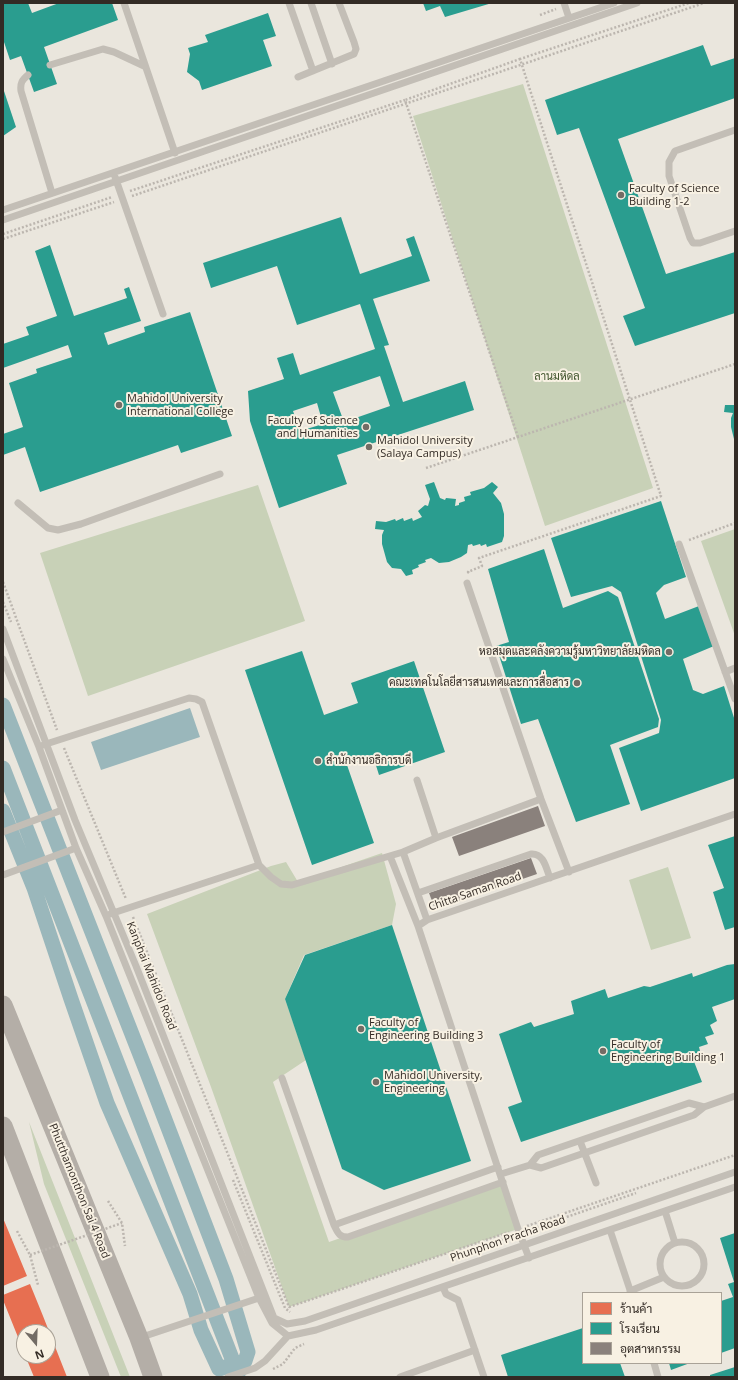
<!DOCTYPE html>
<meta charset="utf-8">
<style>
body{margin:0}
#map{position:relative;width:738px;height:1380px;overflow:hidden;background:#eae6dd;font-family:"Open Sans",Sarabun,sans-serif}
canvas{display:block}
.frame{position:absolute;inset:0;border:4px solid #332b25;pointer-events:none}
.legend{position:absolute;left:582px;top:1292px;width:140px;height:72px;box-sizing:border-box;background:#f8f1e3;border:1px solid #a9a297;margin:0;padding:5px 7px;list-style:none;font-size:12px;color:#332b25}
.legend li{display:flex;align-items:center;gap:8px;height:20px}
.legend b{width:20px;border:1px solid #a9a297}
.north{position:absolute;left:16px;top:1324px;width:40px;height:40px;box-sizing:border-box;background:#f8f1e3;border:1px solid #a9a297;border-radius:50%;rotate:161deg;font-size:11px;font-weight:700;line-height:16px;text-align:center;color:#332b25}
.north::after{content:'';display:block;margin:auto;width:14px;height:18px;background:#736c65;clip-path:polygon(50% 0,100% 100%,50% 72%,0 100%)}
</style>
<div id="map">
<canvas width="738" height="1380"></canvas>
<div class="frame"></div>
<ul class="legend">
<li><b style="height:11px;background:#e76f51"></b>ร้านค้า</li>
<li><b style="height:11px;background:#2a9d8f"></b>โรงเรียน</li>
<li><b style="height:11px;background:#8a817c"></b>อุตสาหกรรม</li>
</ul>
<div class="north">N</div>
</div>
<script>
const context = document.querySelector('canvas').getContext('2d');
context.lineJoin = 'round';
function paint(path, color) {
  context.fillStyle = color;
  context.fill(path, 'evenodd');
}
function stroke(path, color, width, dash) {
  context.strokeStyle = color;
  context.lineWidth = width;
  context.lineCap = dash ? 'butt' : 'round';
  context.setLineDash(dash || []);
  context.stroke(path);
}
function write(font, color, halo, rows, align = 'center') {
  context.font = font + ' "Open Sans",Sarabun,sans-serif';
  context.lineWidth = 4;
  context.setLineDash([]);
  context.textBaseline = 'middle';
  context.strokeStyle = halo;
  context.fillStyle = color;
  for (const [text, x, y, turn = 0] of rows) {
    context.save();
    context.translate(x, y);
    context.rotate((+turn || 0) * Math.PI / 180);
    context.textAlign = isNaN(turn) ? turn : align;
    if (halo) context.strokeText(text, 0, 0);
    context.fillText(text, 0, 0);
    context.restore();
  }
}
const green = new Path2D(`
 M523,84l130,404 -108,38 -132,-410z
 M258,485l47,136 -217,75 -48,-143z
 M735,529v107l-34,-95z
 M382,853l14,51 -4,21 -88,30 -19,44 21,61 -33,22 56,160 174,-60 15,47 -229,78 -78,-220 -64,-173 124,-48 15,-4 12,20z
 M668,867l23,71 -40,12 -22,-70z
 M29,1122l101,255h-9l-77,-193z`);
const water = new Path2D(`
 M190,708l10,29 -99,33 -10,-28z`);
const shops = new Path2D(`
 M3,1218l24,58 -24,10z
 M30,1284l13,32 24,61h-33l-7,-17 -2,-4h23v-24h-24v20l-21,-52v-5z`);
const schools = new Path2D(`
 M3,3h25l4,10 27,-10h53l6,17 -74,27 13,37 -23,8 -13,-36 -11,4 -7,-21z
 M423,3h69l-47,14 -5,-11 -14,5z
 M268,13l8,23 -13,4 9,26 -70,24 -3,-9 -12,-9 3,-18 -2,-6 20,-6 -3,-7z
 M703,45l8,21 24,-8v40l-117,41 48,135 69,-22v61l-100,33 -12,-30 22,-8 -66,-180 -22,7 -12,-35z
 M3,88l13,39 -13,9z
 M341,217l19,57 52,-18 -6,-17 8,-3 16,45 -57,18 16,46 -5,1 19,56 62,-21 9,29 -137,45 10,29 -68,24 -29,-87 -2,-30 36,-12 -7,-21 16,-5 7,22 75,-26 -15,-45 -63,21 -20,-59 -66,22 -8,-25zM380,376l10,30 -46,16 -11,-30zM317,403l6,21 -23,7 -7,-20z
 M50,245l24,71 53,-18 -3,-9 5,-2 12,34 -37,12 4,12 37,-13 -1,-5 46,-15 42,124 -51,17 -3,-8 -138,47 -15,-45 -22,8v-21l20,-7 -14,-44 28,-10 -1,-4 36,-12 -4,-12 -65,23v-24l26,-9 -3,-8 31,-11 -22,-65z
 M725,405h10v38l-4,-16v-9l2,-5 -9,-1z
 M434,482l6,16 5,2 1,-2 10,1 -1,7 4,-1v-2l6,-2 -1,-4 7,-2 -1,-3 14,-4 8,-6 6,5 -5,6 8,10 3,11v22l-2,6 -15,5 -1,-3 -5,2 -1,-2 -7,2 -1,-2 -4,1 -1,8 -6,4 -12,5 -10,1 -8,-5 -6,2 1,2 -8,3 1,2 -7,3 1,4 -7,2 -5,-7 -9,-1 -5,-6 -5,-18v-9l2,-5 -9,-1 1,-8 10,1 9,-3 1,2 7,-3 1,3 8,-3 1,3 9,-4 -4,-6 7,-6 3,1 2,-7 -5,-14z
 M661,501l25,76 -22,8 -8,8 9,26 34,-13 15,40 -31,13 10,31 10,4 21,-8 11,35v57l-94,33 -22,-63 40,-15 2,-13 -40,-128 -9,-6 -41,11 -20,-59z
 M544,549l19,59 45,-17 10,6 41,122 -1,8 -48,18 20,59 -54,18 -38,-103 -17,5 -25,-78 13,-4 -21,-73z
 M302,651l22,64 34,-12 -7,-20 63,-22 31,91 -66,23 -6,-19 -26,9 27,78 -62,22 -67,-195z
 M735,836v91l-10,3 -12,-38 11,-4 -16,-43z
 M392,925l79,236 -87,29 -42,-21 -57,-170 20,-44z
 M735,964v35l-23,8 5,14 -7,4 4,9 -9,3 3,7 -9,3 2,8 -8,4 9,23 -181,60 -13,-35 14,-5 -23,-68 32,-12 3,5 40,-13 -3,-13 34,-12 3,9 36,-12 6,1 42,-14 1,4 34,-12z
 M735,1233v115l-14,5v-52l12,-4 -5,-13 6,-2 -14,-44z
 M583,1328v35h37l5,14h-117l-7,-22z
 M669,1363h21l-19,7z
 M735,1367v10h-25v-2z`);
const industry = new Path2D(`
 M538,806l7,20 -86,30 -7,-19z
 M531,858l6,16 -102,35 -6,-16z`);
const canal = new Path2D(`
 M3,705l143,365 80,209 22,73 -3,9 -26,8 -18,-39 -11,-36 -83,-191 -36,-104 -37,-111 -31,-77
 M3,768l235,606`);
const path = new Path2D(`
 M540,15l16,-6
 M130,191l275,-91
 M132,196l572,-193
 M3,234l109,-37
 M3,239l111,-37
 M518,437l-113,-337 115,-41
 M426,468l309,-104
 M689,540l46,-17
 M469,573l-1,-1 14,-6 -3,-8 182,-62 -141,-437 169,-56
 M3,582l54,148
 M3,602l8,20
 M64,748l62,151
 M133,917l156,390 220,-75
 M233,1180l52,128 5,4
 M108,1201l14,22 3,23
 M527,1226l208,-71
 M529,1230l107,-37
 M17,1231l13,24 8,30
 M486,1246l25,-10
 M273,1369l10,-5 12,-16 9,-4`);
const service = new Path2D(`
 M124,3l51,150
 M289,3l24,68
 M311,3l21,61
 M564,3l5,15
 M50,65l53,-16 11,3 30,14
 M28,75c-6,5 -8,8 -7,16l31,102
 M298,77l56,-23 2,-5 -2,-7 -15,-39
 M735,130l-60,21 -6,11v14l21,62 3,5h7l35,-12
 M115,177l48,137
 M3,210l611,-207
 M3,220l634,-217
 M18,503l30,25 10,2 23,-6 139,-50
 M679,544l56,155
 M467,583l74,216 28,73
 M3,629l72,191 61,146 138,352 13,6 18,-3 430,-149
 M3,659l36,88 37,101 30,68 153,382 13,25 16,13
 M725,672l10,-4
 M43,745l146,-47 7,1 6,3 57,163 -149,49
 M3,832l59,-22
 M436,838l105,-39
 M403,852l33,-14 -19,-58
 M390,856l28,70 100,303 11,29
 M259,865l12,12 10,7 11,1 111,-33 24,68
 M3,875l73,-27
 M418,893l113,-39c13,-1 15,14 19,24
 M418,926l9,-6 308,-106
 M282,1078l52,147c4,8 5,12 14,12l155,-55
 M580,1141l16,42
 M530,1165l11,3 153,-53 10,-8 31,-11
 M501,1174l29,-9 8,-10 151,-52 15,4
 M665,1211l10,32
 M334,1225l164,-58
 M610,1230l21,63
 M660 1264a22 22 0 1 1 44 0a22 22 0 1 1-44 0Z
 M443,1287l3,7 12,6 26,77
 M630,1291l34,-14
 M288,1336l28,-6 419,-143
 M139,1338l120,-40
 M654,1363l4,14
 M228,1377l27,-9 10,-7 23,-25
 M400,1377l75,-27`);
const secondary = new Path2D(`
 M3,1005l136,333 14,39
 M3,1126l97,251`);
const pathBridge = new Path2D(`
 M30,1255l92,-32`);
const markers = [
 [621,195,4,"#736c65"],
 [119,405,4,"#736c65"],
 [366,427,4,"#736c65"],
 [369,447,4,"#736c65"],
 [669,652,4,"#736c65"],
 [577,683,4,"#736c65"],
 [318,761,4,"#736c65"],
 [361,1029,4,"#736c65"],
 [603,1051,4,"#736c65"],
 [376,1082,4,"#736c65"]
];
const poiNames = [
 ["Faculty of Science",629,189],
 ["Building 1-2",629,202],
 ["Mahidol University",127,399],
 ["International College",127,412],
 ["Faculty of Science",358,421,"right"],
 ["and Humanities",358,434,"right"],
 ["Mahidol University",377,441],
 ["(Salaya Campus)",377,454],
 ["หอสมุดและคลังความรู้มหาวิทยาลัยมหิดล",661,652,"right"],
 ["คณะเทคโนโลยีสารสนเทศและการสื่อสาร",569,683,"right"],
 ["สำนักงานอธิการบดี",326,761],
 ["Faculty of",369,1023],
 ["Engineering Building 3",369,1036],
 ["Faculty of",611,1045],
 ["Engineering Building 1",611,1058],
 ["Mahidol University,",384,1076],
 ["Engineering",384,1089]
];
const parkNames = [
 ["ลานมหิดล",557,377]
];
const streetNames = [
 ["Chitta Saman Road",475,892,-19],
 ["Kanphai Mahidol Road",151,976,68],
 ["Phutthamonthon Sai 4 Road",79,1191,68],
 ["Phunphon Pracha Road",508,1239,-19]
];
paint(green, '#c8d1b7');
paint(water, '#9ab7bb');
paint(shops, '#e76f51');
paint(schools, '#2a9d8f');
paint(industry, '#8a817c');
stroke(canal, '#9ab7bb', 15);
stroke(path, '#bcb6af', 2.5, [2, 2]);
stroke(service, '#c3beb6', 7);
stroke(secondary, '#b4aea7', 19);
stroke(pathBridge, '#bcb6af', 2.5, [2, 2]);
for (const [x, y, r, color] of markers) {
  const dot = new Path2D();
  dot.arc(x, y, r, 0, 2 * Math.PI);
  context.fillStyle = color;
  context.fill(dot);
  stroke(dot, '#f8f1e3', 1.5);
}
write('11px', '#332b25', '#f8f1e3', poiNames, 'left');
write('11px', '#3d5129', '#f8f1e3', parkNames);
write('11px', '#332b25', '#f8f1e3', streetNames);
</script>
